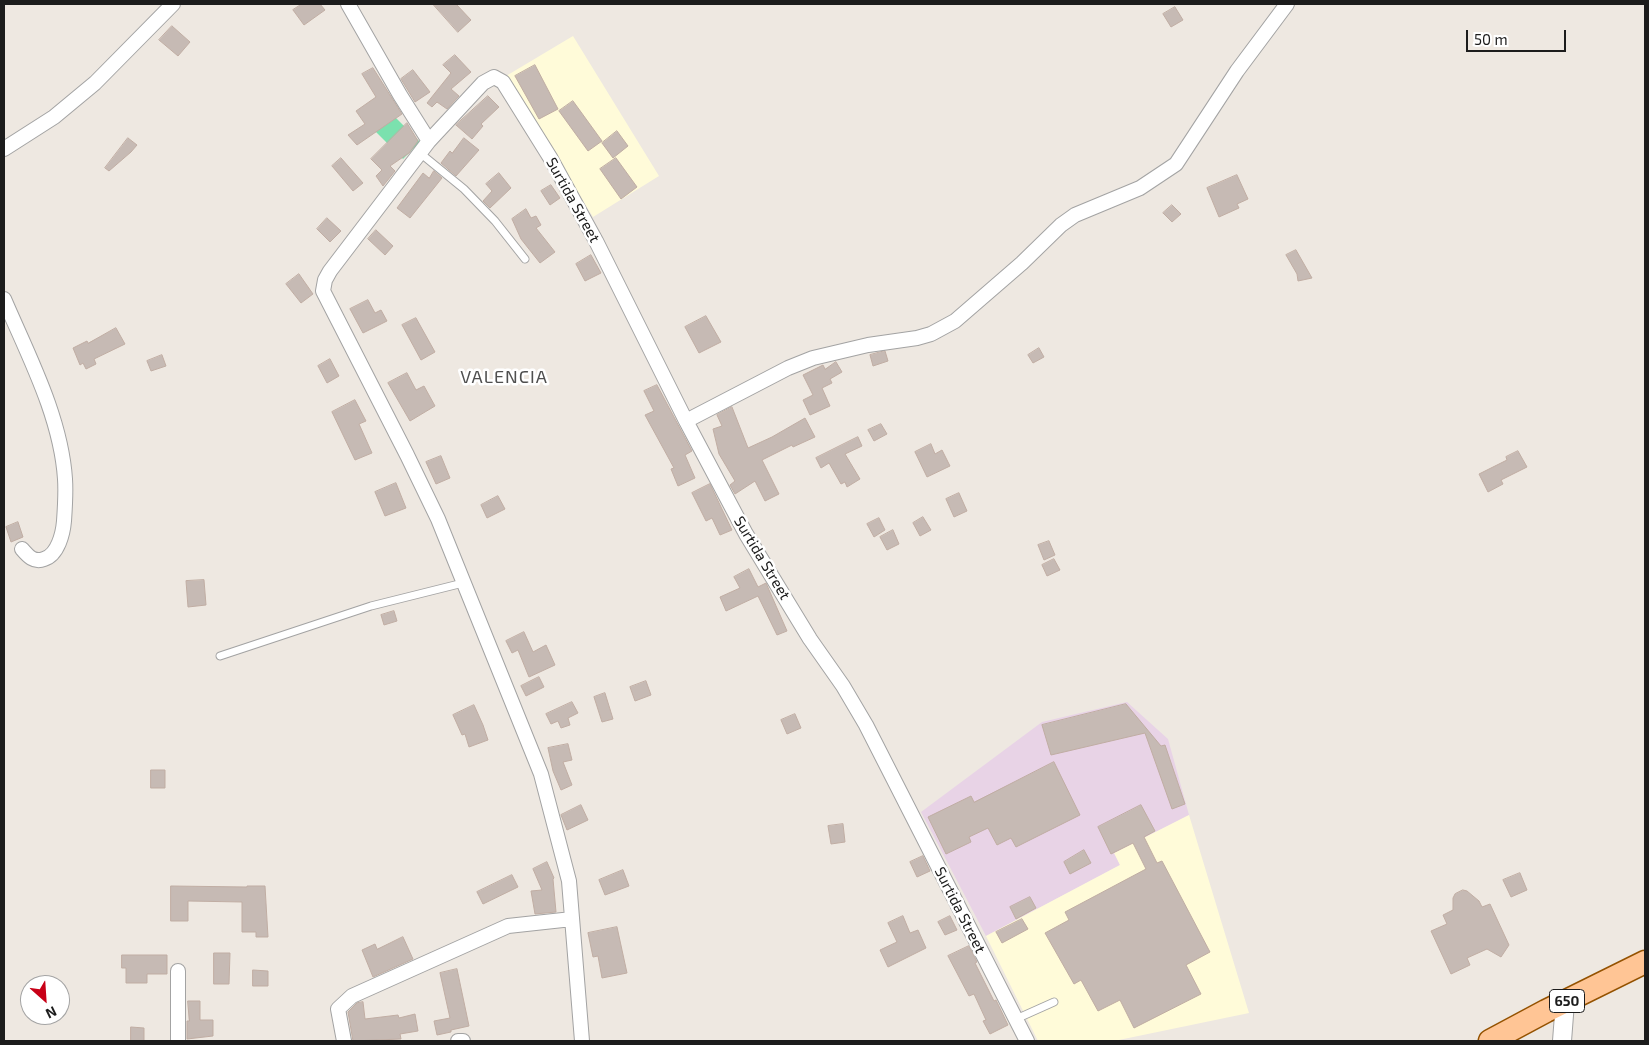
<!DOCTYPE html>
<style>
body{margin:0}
#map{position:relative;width:1649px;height:1045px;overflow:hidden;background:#eee8e1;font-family:"Exo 2",sans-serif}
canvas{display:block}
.frame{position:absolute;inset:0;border:5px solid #1c1c1c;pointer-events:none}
.north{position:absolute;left:20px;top:975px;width:50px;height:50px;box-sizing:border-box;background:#fff;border:1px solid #a4a4a4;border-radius:50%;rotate:154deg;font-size:14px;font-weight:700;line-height:20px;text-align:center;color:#1c1c1c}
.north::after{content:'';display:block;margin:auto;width:18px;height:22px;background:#c80017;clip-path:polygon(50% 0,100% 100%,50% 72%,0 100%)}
.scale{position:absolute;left:1466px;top:30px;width:100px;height:22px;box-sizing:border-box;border:2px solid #1c1c1c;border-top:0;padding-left:6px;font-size:15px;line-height:18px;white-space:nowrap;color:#1c1c1c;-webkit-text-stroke:4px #fff;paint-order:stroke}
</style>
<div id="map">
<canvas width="1649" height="1045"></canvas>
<div class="frame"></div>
<div class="north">N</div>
<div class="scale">50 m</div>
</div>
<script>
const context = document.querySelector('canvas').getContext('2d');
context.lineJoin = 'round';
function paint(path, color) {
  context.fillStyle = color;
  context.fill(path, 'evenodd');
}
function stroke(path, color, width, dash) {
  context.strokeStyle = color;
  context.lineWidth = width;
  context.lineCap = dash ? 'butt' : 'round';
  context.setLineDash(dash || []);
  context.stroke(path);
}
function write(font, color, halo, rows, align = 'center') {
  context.font = font + ' "Exo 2",sans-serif';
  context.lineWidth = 5;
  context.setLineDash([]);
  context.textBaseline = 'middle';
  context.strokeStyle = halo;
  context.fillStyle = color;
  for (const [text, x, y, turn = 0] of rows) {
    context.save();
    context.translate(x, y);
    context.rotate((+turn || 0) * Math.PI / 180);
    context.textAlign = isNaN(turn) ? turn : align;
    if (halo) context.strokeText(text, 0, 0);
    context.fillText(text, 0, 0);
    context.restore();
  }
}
const industrial = new Path2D(`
 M1127,702l41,37 21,76 -74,38 5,12 -134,71 -65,-124 121,-90z`);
const education = new Path2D(`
 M573,36l86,140 -66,41 -87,-141z
 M1189,815l60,198 -135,28h-76l-52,-105 134,-71 -6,-12z`);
const pitch = new Path2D(`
 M389,111l31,31 -17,17 -31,-31z`);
const building = new Path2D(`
 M302,4h18l5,6 -21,15 -11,-15z
 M433,4h23l15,16 -13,12z
 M1175,7l8,13 -12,7 -8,-13z
 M172,26l18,16 -12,14 -19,-16z
 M455,55l16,17 -20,17 8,7 -12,13 -10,-7 -5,5 -5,-4 24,-30 -8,-8z
 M535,65l23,44 -19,10 -24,-43z
 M373,68l29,46 -45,31 -9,-10 17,-11 -9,-13 20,-14 -14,-23z
 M413,70l17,22 -15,10 -14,-23z
 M488,96l11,11 -18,17 2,2 -11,13 -16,-14z
 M573,101l29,40 -14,10 -29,-40z
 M407,123l11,18 -9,12 -19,13 5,5 -12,15 -7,-10 6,-6 -11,-11z
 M617,131l11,15 -15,12 -11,-15z
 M128,138l9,7 -6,7 -22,19 -4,-3z
 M464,138l15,12 -23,26 -15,-13 9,-12 2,2z
 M341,158l22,25 -10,8 -21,-25z
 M616,158l21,29 -16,12 -21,-30z
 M434,171l8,7 -32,40 -13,-10 26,-35 6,5z
 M499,173l12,15 -21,20 -7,-7 9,-10 -6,-7z
 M1237,175l11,24 -11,5 2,4 -20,9 -12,-29z
 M551,185l9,13 -10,7 -9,-14z
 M1172,205l9,9 -9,8 -9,-9z
 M526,209l5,9 5,-2 5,9 -5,3 19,24 -15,11 -19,-24 -9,-20z
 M327,218l14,13 -11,11 -13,-13z
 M376,230l17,16 -8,9 -17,-16z
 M1296,250l16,28 -14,3 -1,-7 -11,-19z
 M591,255l10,18 -16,8 -9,-17z
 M299,274l14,20 -12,9 -15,-19z
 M368,300l7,13 6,-3 6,11 -24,12 -13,-24z
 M706,316l15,26 -22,11 -14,-26z
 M416,318l19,34 -14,8 -19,-35z
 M116,328l9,16 -31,15 2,5 -10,5 -3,-6 -3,2 -7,-17 14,-7 1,2z
 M1039,348l5,9 -11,6 -5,-8z
 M885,351l3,10 -15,5 -3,-11z
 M162,355l4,11 -15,5 -4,-10z
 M330,359l9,17 -12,7 -9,-17z
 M836,362l6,10 -12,7 2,4 -10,5 8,18 -20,9 -7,-15 10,-5 -10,-20 20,-10 2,4z
 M407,373l9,17 8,-4 11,20 -25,15 -22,-38z
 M657,385l35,66 -7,4 10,23 -17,8 -7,-17 3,-1 -29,-53 9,-4 -10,-20z
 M355,400l11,21 -7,3 13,29 -17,7 -23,-48z
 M732,407l16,41 24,-11 33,-19 10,19 -22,10 -1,-2 -30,15 17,34 -14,7 -10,-20 -20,13 -5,-9 5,-4 -16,-27 -6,-25 9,-3 -5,-11z
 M881,424l6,10 -13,7 -6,-11z
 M858,437l4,9 -17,8 15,25 -13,8 -2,-5 -4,2 -12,-21 -8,5 -5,-10z
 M931,444l4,10 7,-4 8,16 -23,11 -12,-25z
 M1518,451l9,16 -26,13 2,4 -15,8 -9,-18 28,-14 -1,-3z
 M441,456l9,22 -14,6 -10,-22z
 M396,483l10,25 -21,8 -10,-24z
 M710,484l22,46 -12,5 -8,-17 -6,3 -14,-28z
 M959,493l8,18 -13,6 -8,-18z
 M498,496l7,13 -18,9 -6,-13z
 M923,517l8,13 -11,6 -7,-13z
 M879,518l6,12 -11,7 -7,-13z
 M18,522l5,15 -12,5 -5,-15z
 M893,530l6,14 -12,6 -7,-13z
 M1049,541l6,14 -11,5 -6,-15z
 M1054,559l6,11 -13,6 -5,-11z
 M749,569l9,18 8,-4 21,48 -10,4 -19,-39 -32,15 -6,-14 20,-9 -6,-11z
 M204,580l2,25 -18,2 -2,-26z
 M394,611l3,10 -13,4 -3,-10z
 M524,632l9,20 13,-7 9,20 -26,12 -11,-27 -6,3 -6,-12z
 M539,677l5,10 -18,9 -5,-10z
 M646,681l5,14 -16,6 -5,-14z
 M605,693l8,26 -11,3 -8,-25z
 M572,702l6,11 -10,5 2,7 -9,3 -3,-7 -7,3 -5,-10z
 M1126,704l35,42 4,-1 20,59 -13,5 -27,-76 -94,22 -9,-30z
 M474,705l9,20 5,15 -19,7 -4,-13 -3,1 -9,-20z
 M795,714l6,14 -14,6 -6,-14z
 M568,744l4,16 -9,2 9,23 -11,5 -8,-19 -5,-23z
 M1054,762l26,53 -64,32 -5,-9 -14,7 -9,-17 -19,9 2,5 -25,12 -18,-37 43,-21 3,6z
 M151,770h14v18h-14z
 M581,805l7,15 -21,10 -6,-15z
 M1141,805l14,26 -11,6 13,26 5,-2 48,91 -24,13 15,29 -67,34 -14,-28 -22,11 -17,-31 -7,4 -29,-51 24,-13 -4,-8 81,-43 -13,-26 -22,11 -13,-27z
 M843,824l2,18 -14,2 -3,-18z
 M1084,850l7,13 -21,11 -6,-12z
 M923,856l7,15 -13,6 -7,-15z
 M547,862l7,16 -1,1 3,33 -21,2 -4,-23 11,-1 -9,-21z
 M623,870l6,16 -24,9 -6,-15z
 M1520,873l7,17 -16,7 -8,-17z
 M512,875l6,12 -35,17 -6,-12z
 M171,886l76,1v-1h18l3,51h-12v-5h-14v-30l-54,-1v20h-17z
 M1463,890l4,1 12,10 3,6 8,-3 19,41 -8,12 -14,-8 -20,9 3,7 -19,9 -20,-43 16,-7 -4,-9 10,-5v-12l2,-4z
 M1030,897l6,11 -20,11 -6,-12z
 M903,916l7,17 8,-3 8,18 -38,19 -8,-17 17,-8 -9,-19z
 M950,916l7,14 -12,5 -7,-13z
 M1022,919l6,10 -26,14 -6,-11z
 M617,927l10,46 -25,5 -4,-22 -5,1 -5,-24z
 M403,937l10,22 -40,18 -11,-27 13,-6 2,5z
 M969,946l8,16 -2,1 19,38 2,-1 12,25 -18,9 -7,-13 3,-1 -12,-26 -5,2 -21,-40z
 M214,953h16l-1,31h-15z
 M122,955h45v19h-20v9h-21v-15h-4z
 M457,969l12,57 -18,4v2l-14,3 -3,-14 16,-3 -10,-45z
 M253,970l15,1v15h-15z
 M188,1001h12v19h13v16l-26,3v-18h2z
 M363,1002l2,17 33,-4 1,3 16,-4 3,17 -18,3 1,5 -48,2 -5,-29 9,-9z
 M131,1027l13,1v13h-13z`);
const service = new Path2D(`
 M420,153l44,36 31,32 30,38
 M220,656l151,-50 92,-23
 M1016,1019l38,-17`);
const minor = new Path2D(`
 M348,4l52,91 29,46
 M4,149l50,-32 41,-34 78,-79
 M4,299c24,56 57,118 61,180 1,14 0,28 -1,42 -1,12 -6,34 -20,38 -10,4 -16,-3 -22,-10
 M686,421l102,-53 25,-10 55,-13 49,-7 14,-4 24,-13 67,-58 39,-38 14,-10 65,-27 36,-24 61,-93 50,-67
 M178,971v70
 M344,1041l-6,-32 14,-13 156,-70 64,-7
 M458,1041h5
 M582,1041l-13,-160 -28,-107 -103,-255 -31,-64 -84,-164 2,-11 5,-9 99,-130 54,-58 11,-6 9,5 48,77 45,82 90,180 60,113 64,105 33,47 23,39 161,316`);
const tertiary = new Path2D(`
 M1562,1041l3,-39`);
const primary = new Path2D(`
 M1490,1041l56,-30 99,-49`);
const shields = [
 [1567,1001,35]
];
const shieldNames = [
 ["650",1567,1001]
];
const streetNames = [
 ["Surtida Street",573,200,61],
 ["Surtida Street",762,558,59],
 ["Surtida Street",960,910,63]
];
const quarterNames = [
 ["VALENCIA",504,377]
];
paint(industrial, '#e8d3e6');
paint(education, '#fffbd9');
paint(pitch, '#7be1ae');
paint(building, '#c6bab4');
stroke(building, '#c0ada3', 1);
stroke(service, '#a3a3a3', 9);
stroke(minor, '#a3a3a3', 16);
stroke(tertiary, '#a3a3a3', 20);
stroke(primary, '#945200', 25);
stroke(service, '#fff', 7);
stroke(minor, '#fff', 14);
stroke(tertiary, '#fff', 18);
stroke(primary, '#ffc595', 22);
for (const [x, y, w] of shields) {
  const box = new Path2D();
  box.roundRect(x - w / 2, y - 11.5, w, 23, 4);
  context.fillStyle = '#fff';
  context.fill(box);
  stroke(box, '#1c1c1c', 1);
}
write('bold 14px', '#1c1c1c', null, shieldNames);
write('15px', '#1c1c1c', '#fff', streetNames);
context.letterSpacing = '1px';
write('18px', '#4f4f4f', '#fff', quarterNames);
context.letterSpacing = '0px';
</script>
